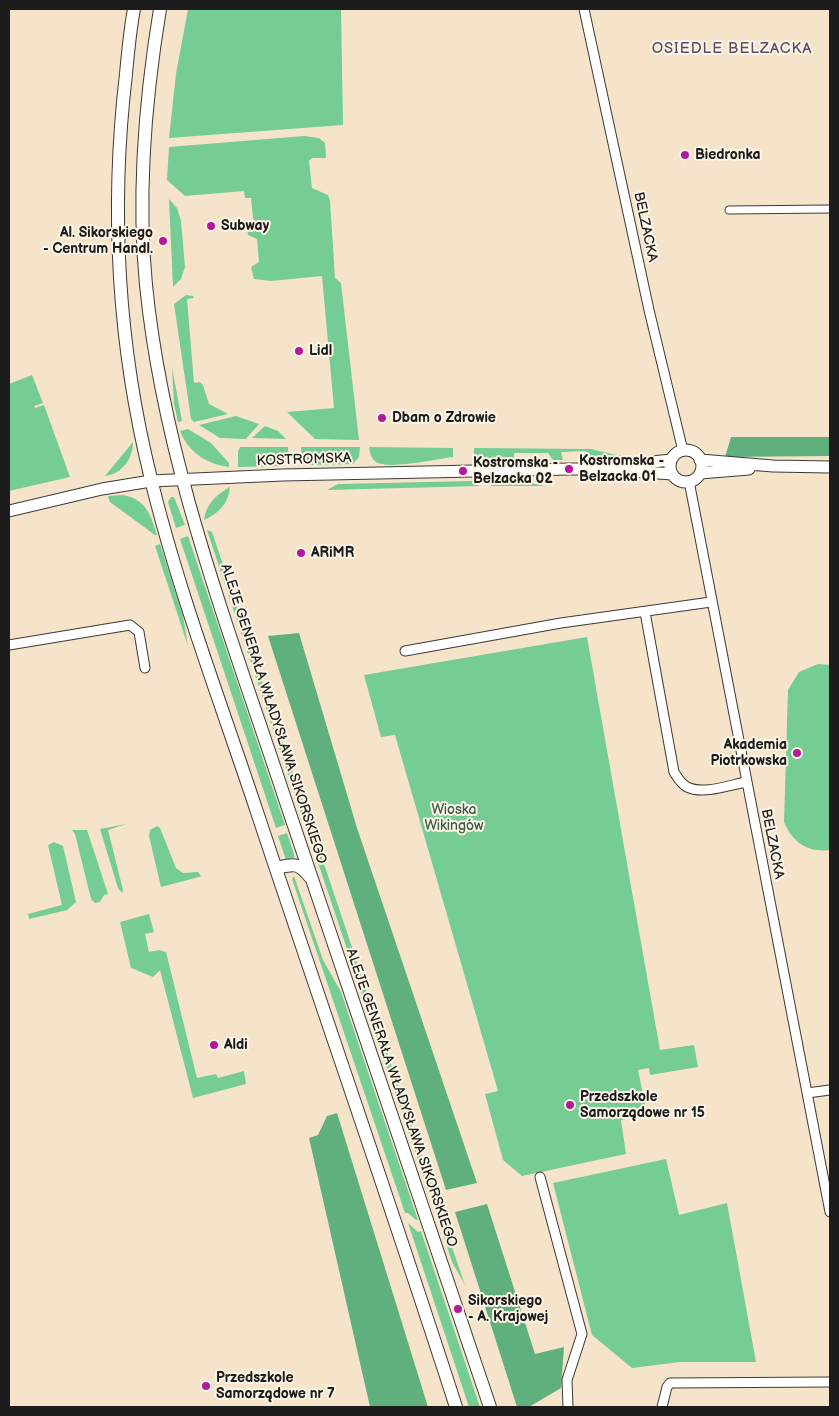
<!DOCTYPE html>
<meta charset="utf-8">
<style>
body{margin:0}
#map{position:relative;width:839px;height:1416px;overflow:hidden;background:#f5e4ca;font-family:"Balsamiq Sans",sans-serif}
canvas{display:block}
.frame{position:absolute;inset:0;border:10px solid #1c1c1c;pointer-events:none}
</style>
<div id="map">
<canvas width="839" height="1416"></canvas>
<div class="frame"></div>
</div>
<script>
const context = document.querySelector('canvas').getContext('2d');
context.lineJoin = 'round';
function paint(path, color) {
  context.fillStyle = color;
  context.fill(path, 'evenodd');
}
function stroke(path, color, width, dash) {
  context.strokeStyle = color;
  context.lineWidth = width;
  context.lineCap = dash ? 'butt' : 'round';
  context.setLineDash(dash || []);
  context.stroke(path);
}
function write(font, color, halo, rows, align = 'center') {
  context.font = font + ' "Balsamiq Sans",sans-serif';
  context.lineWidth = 4;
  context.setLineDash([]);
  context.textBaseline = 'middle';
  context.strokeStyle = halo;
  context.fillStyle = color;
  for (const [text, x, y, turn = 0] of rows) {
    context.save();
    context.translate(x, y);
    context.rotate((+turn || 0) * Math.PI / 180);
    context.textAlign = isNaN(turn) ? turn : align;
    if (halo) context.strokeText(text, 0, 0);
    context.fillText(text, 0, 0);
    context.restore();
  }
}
const green = new Path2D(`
 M188,9h153l2,116 -174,13 7,-64z
 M304,136l15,2 6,5 1,15h-14l-3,3 3,27 16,7 2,6 5,77 6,5 18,157 -44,-1 -28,-27 47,-4 -12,-132 -51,5 -17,-2 -3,-12 8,-5 -2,-23 -9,-4 -1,-8 7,-1 -3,-28h-6l-1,-7 -59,5 -18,-16 2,-33z
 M169,199l8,9 4,13 4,46 -4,12 -8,8z
 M186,295l7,1 1,2 -7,1 7,84 6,-1 3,3 6,19 19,10 -34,8 -3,-3 -17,-115z
 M172,368l10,53 -4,1 -4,-18z
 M32,375l11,28 -9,3 1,2 9,-3 26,72 -61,14v-107z
 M236,416l23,8 -13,15 -26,-1 -21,-13z
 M265,426l13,5 8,8 -34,-1z
 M188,429l23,14 18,20v4c-22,-3 -40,-14 -49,-36z
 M133,442c0,17 -11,32 -28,34z
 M240,447h48v13l-6,6 -44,1v-16z
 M301,447h59l-1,10 -6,7 -48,1 -3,-6z
 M369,447l84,1v9c-17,2 -59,12 -75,6 -7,-3 -8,-10 -9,-16z
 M474,448l117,1 25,6 16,1 3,2 -42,1 -8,-8 -24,1 2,8h-10l-5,-7h-34v8l-40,-4z
 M516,480l29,6h-54l3,-5z
 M473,481h4l2,5 -152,4 11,-6z
 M230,487c-1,16 -12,27 -26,33 2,-16 12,-25 26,-33z
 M123,495c23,4 28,20 34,40h-2l-45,-33 -2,-6z
 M171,497h3l11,28 -9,3 -8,-26z
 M207,530l5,2 95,282v4l-4,2z
 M188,536l97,289 -9,3 -96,-289z
 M160,544l23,72 5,30 -33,-100z
 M587,637l73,413 34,-5 4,22 -48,8 -1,-7 -11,2 9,44 -26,6 5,34 -104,22 -19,-16 -18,-66 13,-3 -103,-356 -14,2 -17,-62z
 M818,664l12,1v185c-22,3 -38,-8 -46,-28l4,-132 11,-18z
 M126,824l-18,6 15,60 -1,3 -4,-5 -18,-59z
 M157,826l3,2 16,40 7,5 15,-1 3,4 -2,1 -38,10 -12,-51 1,-6z
 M309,826l3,2 123,367 -7,-5 -122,-363z
 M72,830h15l21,64 -4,1 -4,7 -5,1 -4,-4 -16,-65z
 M287,833l8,24 -9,3 -8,-24z
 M54,842l9,4 13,56 -9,8 -38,9 -1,-5 34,-9 -14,-60z
 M294,876l29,84 18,32 77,228h-2l-8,-7h-3l-113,-334z
 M149,914l5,18 -9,2 4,18 10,-2 7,2 31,126 19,-4 2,4 26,-7 2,13 -53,14 -33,-128 -7,7 -22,-9 -11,-46z
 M666,1159l13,56 48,-12 29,159h-76l-48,6 -40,-33 -39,-152z
 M408,1223l10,9 3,-1 59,176h-11z
 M440,1225l5,2 20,58 -13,-23z`);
const forest = new Path2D(`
 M731,437h99v19l-105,1z
 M299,633l58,195 120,355 -31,7 -178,-554z
 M337,1113l87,281 4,13h-58l-61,-269 9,-3 9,-19z
 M487,1204l48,150 29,-7 -3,41 -32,19h-12l-62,-195z`);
const pedestrian = new Path2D(`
 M729,210l101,-1`);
const minor = new Path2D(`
 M584,9l65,301 34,141
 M689,481l141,731
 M645,612l29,160c3,5 7,12 13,15 16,8 43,-2 59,-5
 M9,645l121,-20 9,7 6,36
 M405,651l156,-28 150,-21
 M807,1093l23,-3
 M540,1177l42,157 -15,46 1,27
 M662,1407l5,-20 3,-4 160,-1`);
const tertiary = new Path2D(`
 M670 466a16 16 0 1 1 32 0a16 16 0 1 1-32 0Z
 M700,460l73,6 57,1
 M615,466l56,-6
 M700,473l49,-4
 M9,511l93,-22 49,-8 132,-6 286,-6h34l69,5`);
const secondary = new Path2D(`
 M134,9c-4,21 -6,43 -8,65 -16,135 -8,272 25,405 27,112 70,224 106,333 66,199 135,396 199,595
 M160,9c-15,91 -23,184 -14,276 18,180 85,350 141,520 67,201 137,401 203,602
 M276,868c18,-4 22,-6 34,9`);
const markers = [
 [685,155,5,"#b5179e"],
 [211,226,5,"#b5179e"],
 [163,241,5,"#b5179e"],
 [299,351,5,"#b5179e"],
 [382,418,5,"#b5179e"],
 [569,469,5,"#b5179e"],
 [463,471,5,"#b5179e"],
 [301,553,5,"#b5179e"],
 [797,753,5,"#b5179e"],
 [214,1045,5,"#b5179e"],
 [570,1105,5,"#b5179e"],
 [458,1309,5,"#b5179e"],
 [206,1386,5,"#b5179e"]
];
const poiNames = [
 ["Biedronka",695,155],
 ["Subway",221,226],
 ["Al. Sikorskiego",153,233,"right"],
 ["- Centrum Handl.",153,249,"right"],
 ["Lidl",309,351],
 ["Dbam o Zdrowie",392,418],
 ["Kostromska -",579,461],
 ["Belzacka 01",579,477],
 ["Kostromska -",473,463],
 ["Belzacka 02",473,479],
 ["ARiMR",311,553],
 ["Akademia",787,745,"right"],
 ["Piotrkowska",787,761,"right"],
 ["Aldi",224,1045],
 ["Przedszkole",580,1097],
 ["Samorządowe nr 15",580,1113],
 ["Sikorskiego",468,1301],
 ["- A. Krajowej",468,1317],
 ["Przedszkole",216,1378],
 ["Samorządowe nr 7",216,1394]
];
const streetNames = [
 ["BELZACKA",645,227,78],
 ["KOSTROMSKA",304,460,-2],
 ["ALEJE GENERAŁA WŁADYSŁAWA SIKORSKIEGO",273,714,72],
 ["BELZACKA",772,844,79],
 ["ALEJE GENERAŁA WŁADYSŁAWA SIKORSKIEGO",401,1098,71]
];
const parkNames = [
 ["Wioska",454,810],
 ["Wikingów",454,826]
];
const neighbourhoodNames = [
 ["OSIEDLE BELZACKA",732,49]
];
paint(green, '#75cd93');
paint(forest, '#60b07d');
stroke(pedestrian, '#3d3a36', 9);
stroke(minor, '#3d3a36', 11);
stroke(tertiary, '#3d3a36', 13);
stroke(secondary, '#3d3a36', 14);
stroke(pedestrian, '#fff', 7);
stroke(minor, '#fff', 9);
stroke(tertiary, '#fff', 11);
stroke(secondary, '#fff', 12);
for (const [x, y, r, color] of markers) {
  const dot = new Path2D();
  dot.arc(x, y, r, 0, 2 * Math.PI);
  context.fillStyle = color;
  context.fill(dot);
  stroke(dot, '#fcf5e5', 2);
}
write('bold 14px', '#1c1c1c', '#fcf5e5', poiNames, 'left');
write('14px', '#1c1c1c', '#fcf5e5', streetNames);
write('14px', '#3b5a46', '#fcf5e5', parkNames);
context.letterSpacing = '1px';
write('15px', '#5a4c64', '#fcf5e5', neighbourhoodNames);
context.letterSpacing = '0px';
</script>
